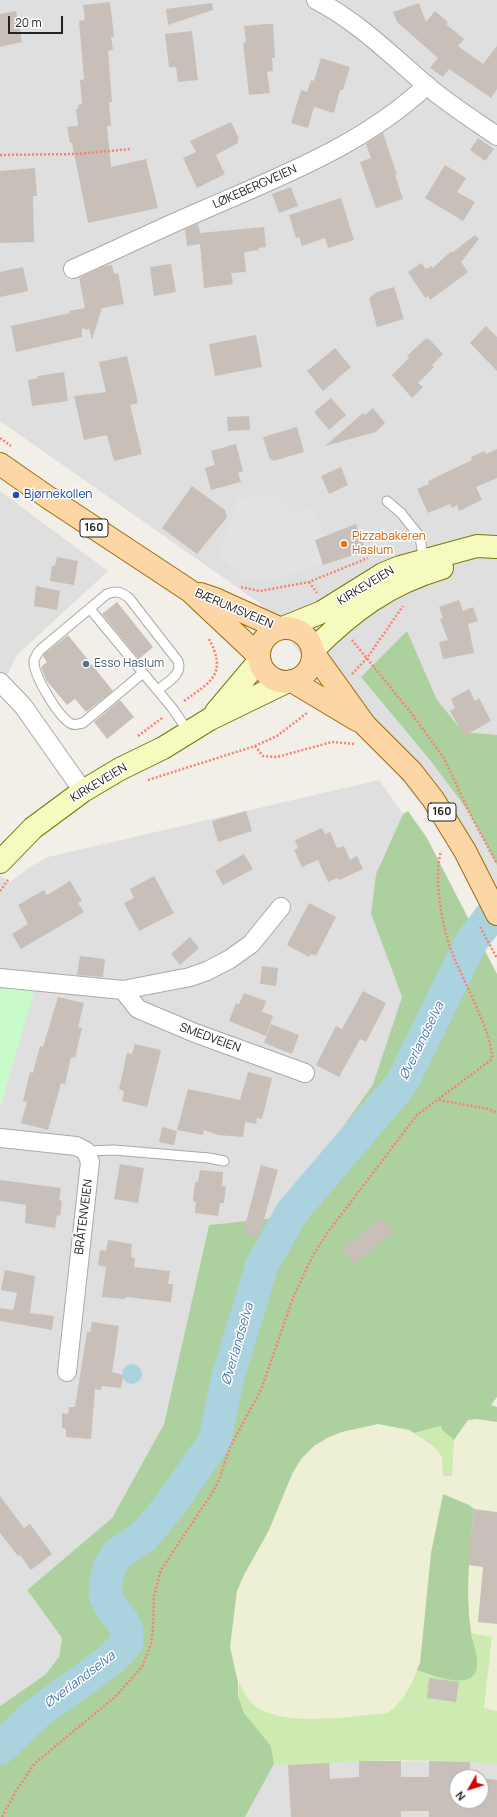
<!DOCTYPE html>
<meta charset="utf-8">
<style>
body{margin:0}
#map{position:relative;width:497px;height:1817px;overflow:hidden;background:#f2efe9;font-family:Manrope,sans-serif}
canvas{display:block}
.north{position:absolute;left:449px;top:1769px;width:40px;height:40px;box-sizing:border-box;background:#fff;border:1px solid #a7a7a7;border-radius:50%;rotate:231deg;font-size:11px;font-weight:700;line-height:16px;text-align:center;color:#222}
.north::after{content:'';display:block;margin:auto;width:14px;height:18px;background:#d40000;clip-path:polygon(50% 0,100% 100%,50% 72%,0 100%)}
.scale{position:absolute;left:8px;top:16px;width:55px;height:18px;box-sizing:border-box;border:2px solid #222;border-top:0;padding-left:5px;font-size:12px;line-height:14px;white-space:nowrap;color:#222;-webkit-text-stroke:3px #fff;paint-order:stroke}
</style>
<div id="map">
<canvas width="497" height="1817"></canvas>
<div class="north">N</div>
<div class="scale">20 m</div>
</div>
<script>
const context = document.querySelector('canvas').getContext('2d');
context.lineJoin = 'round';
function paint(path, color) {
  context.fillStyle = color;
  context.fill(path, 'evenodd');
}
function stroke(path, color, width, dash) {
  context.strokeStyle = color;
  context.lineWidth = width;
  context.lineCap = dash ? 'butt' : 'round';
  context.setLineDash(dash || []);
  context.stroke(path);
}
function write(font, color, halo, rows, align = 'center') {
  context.font = font + ' Manrope,sans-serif';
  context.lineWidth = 3;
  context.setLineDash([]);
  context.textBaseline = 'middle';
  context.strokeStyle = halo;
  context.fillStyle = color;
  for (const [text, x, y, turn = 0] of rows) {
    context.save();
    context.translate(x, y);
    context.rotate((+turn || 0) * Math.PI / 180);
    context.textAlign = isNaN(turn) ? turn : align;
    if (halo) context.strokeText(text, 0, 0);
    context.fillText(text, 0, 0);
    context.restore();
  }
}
const residential = new Path2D(`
 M0,0h497v900l-236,-296 -261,-183z
 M0,491l108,80 -91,84 -17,34z
 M379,780l24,34 -27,60 -5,40 31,83 -29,87 -47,67 -52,67 -65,7 -45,199 -52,94 -85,72 35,48 -3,19 -13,17 -46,32v-830l10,6 20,-15 18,-10z
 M359,1761l111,1 27,2v53h-252l29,-53 14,1zM457,1777h24v24h-24z`);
const farmland = new Path2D(`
 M477,1419l20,3v289l-13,-3 8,-71 -21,-4 -3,-68 6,-56 -5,-4 -25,-10 -13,58 -11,110 -8,20 -10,17 -7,8 -8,5 -71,6 -30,-2 -18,-4 -14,-7 -7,-8 -8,-16 -9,-35 7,-56 7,-16 25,-45 24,-58 9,-14 12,-12 13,-8 15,-6 36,-8 31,6 15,9 9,7 9,11 1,19h9l2,-36 14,-20z`);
const grass = new Path2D(`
 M441,1426l2,5 11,9 -2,36h-9l-1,-19 -9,-11 -19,-13z
 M471,1633l21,4 -8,71 13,3v53c-45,-4 -92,-4 -137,-3 -29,1 -57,6 -86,3l-3,-18 -27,-33 -6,-17 1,-14c4,9 8,17 15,23 29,23 98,11 133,8 16,-10 24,-27 30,-43l13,5 43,-36z`);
const forest = new Path2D(`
 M407,631l30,69 26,32 34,3v130l-28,-53 -39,-52 -69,-83z
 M408,811l19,27 70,136v423l-6,8 6,2v15l-20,-3 -9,1 -14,20 -12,-10 -1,-4 -27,7 -5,-3 -31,-6 -36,8 -15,6 -13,8 -12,12 -9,14 -24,58 -25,45 -7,16 -7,56 8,35v14l6,17 27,33 3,18 -29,53h-245v-111l46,-32 13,-17 3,-19 -35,-48 85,-72 52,-94 45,-199 65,-7 52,-67 47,-67 29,-87 -31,-83 5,-40 27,-60z
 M443,1494l26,11 5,4c-4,41 -9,82 -3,122 1,13 12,34 2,45 -11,11 -43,-1 -56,-6l3,-7 11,-110z`);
const park = new Path2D(`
 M0,985l35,4 -35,119z`);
const parking = new Path2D(`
 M273,494l18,18 22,-4 20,49 -31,14 -27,8 -34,1 -1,-12 -11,-2 -9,-13 18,-54z`);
const water = new Path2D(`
 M122 1374a10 10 0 1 1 20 0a10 10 0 1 1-20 0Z`);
const river = new Path2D(`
 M0,1748l36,-34 73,-53 18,-18v-12l-4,-9 -11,-14 -7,-13 1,-15 4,-15 9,-12 24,-16 18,-21 15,-19 39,-57 12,-60 35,-115 30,-53 110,-129 69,-141 26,-34`);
const building = new Path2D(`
 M110,2l4,35h-3l2,13 -5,1 4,51h-3l2,24h-4l4,41 35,-8 12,49 -70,15 -16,-80h-2l-3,-16 11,-1 -2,-17h2v-4l4,-1 -2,-24 4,-1 -5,-58 6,-1 -2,-15z
 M212,3l1,7 -45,15 -2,-16z
 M419,3l7,19 9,-11 13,11 -2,2 18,15 -6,7 25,18 14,-18v43l-6,9 -42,-29 -6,8 -13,-9 8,-10 -41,-36 -4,-10z
 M16,11l6,31 -22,5v-33z
 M266,24h7l2,34h-3l1,13 -6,1 3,21 -21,2 -6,-52 3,-1 -2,-16z
 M192,31l6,49 -20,2 -2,-15h-7l-4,-33z
 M321,58l29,9 -7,23h-3l-6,23 -20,-6 -6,21 -17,-5 10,-33 6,2 4,-12 3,1z
 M231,122l8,17 -2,1 1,3 -22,12 9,19 -28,14 -14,-30 13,-6 -6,-11z
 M383,133l14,42h-2l8,24 -27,9 -16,-46 11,-4 -5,-14z
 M478,138l16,11 -9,12 -15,-11z
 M445,165l21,13 -9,14 18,10 -12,19 -38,-23z
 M35,168l2,28h-4l1,46 -34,1v-72z
 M291,187l7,19 -19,7 -7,-19z
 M341,198l13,42 -26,8 -3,-10 -23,8 -3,-9 -3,1 -7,-23z
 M198,224l2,9 64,-6 2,20 -8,1 1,2 -15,2 2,20 -15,1 2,11 -29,4 -4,-44 -13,2 -2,-17z
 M475,235l4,4 -18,23 7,10 -38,28 -2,-4 -3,2 -17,-26 13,-9 5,6 6,-3 1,2 17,-16h3z
 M171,264l5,28 -22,4 -4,-29z
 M112,265l2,9 4,-1 6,31 -22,4 -10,32 -3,-12 -1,2 -6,-2v9l-66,15 -5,-26 59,-13 -1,-2 16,-3 -6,-30 25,-12z
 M23,267l5,24 -28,6v-25z
 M394,287l10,32 -27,8 -8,-29 8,-6z
 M486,326l11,11v34l-27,-28z
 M256,335l6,32 -47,9 -6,-32z
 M428,338l15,16 -11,11 2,2 -16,16 5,4 -11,11 -20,-23 17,-17 -2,-2 18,-17 1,1z
 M335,348l16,19 -28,24 -16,-20z
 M127,356l11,47 -8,2 12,49 -28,7 -7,-26 -23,5 -10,-44 32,-4 -7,-30z
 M64,372l4,29 -36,5 -4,-26 10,-2v-2z
 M331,398l15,17 -17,15 -15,-18z
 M373,408l12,15 -9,9 -51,14 38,-33 2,2z
 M249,416l1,14 -22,1 -1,-14z
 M297,427l7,25 -31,9 -1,-2 -2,1 -7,-23z
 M236,444l7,27 -5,2 3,9 -30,8 -6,-22 10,-3 -4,-14z
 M497,449v29l-21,9 6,13 -23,11 -2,-6 -5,3 -2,-4 -22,9 -11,-24 12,-5 -1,-3 44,-21 -1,-3 14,-6 1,3z
 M341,467l7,18 -19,9 -8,-18z
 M192,486l33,24 2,7 -30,37 -35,-26z
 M356,524l10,27 -43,14 -8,-25z
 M57,557l21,4 -4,24 -24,-4 2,-15h3z
 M36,586l24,5 -3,19 -23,-4z
 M459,600l4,11 10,-4 5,14 -10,3 6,29 -31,6 -4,-17 9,-2 -8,-21 3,-1 -4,-11z
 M117,602l36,45 -14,12 -37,-45z
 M68,635l45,56 -27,21 -11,-13 -8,6 -21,-25 -5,-13 6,-5 -4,-6 1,-2z
 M469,689l6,12 4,-3 12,23 -27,15 -14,-25 5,-3 -4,-9z
 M120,700l14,17 -27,22 -13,-17z
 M246,811l6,20 -34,11 -6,-21z
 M322,828l3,6 5,-2 7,16 7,-2 6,14 7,-4 6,13 -24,11 -2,-2 -9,4 -10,-22 -16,7 -8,-17 4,-2 -3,-8z
 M244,854l9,15 -30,16 -8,-14z
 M154,876l20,37 -35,18 -15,-28 10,-5 -4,-9z
 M70,881l12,20 -4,2 6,9 -63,37 -9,-15 16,-10 -10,-19 26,-15 3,5z
 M309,903l27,14 -20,39 -5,-2 -2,3 -22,-12z
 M190,937l9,11 -19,17 -9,-11z
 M80,956l25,3 -2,18 -26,-2z
 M262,966l16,2 -2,18 -16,-2z
 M363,991l23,12 -20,39 -6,-3 -21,38 -23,-12 20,-39 6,3z
 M244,993l22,8 -4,11 11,4 -7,20 -37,-15 7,-18 3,1z
 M58,997l26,6 -6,24 4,1 -7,30 -4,-1 -6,27 -4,-1 -13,47 -27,-7 6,-21 -4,-1 7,-29 3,1 7,-27 3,1z
 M271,1024l28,11 -7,19 -28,-11z
 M135,1044l26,6 -14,57 -25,-6 2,-10 -5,-2 8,-36 5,1z
 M248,1072l24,6 -10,41 -5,-1 -1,6 -11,-2 -2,15 -25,-2 -14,-5 -1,5 -26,-5 11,-41 52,11z
 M162,1127l15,4 -3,14 -15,-3z
 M120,1164l24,4 -6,35 -24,-4z
 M261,1165l17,5 -19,67 -16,-4z
 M200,1170l23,2 -1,14h4l-2,17h-4l-2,13 -23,-3 1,-11 -3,-1 2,-19h3z
 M0,1180l61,8 -2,12 3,1 -2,15 -3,-1 -2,13 -30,-5 1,-18 -26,-4z
 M381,1217l13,15 -40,32 -12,-15z
 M108,1240l24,4 -1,13 4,1 -1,9 36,4 -2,13h5l-2,18 -45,-5 -1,2 -23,-2 4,-30 -8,-2 2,-15 6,1z
 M5,1270l30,6 -5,37 24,3 -2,14 -52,-9v-13l13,2 4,-17 -16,-3z
 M92,1322l27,4 -7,46 11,3 -2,13 -19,-2 -1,4 -6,-1 -4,50 -25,-2v-8l-4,-1v-15l6,1 1,-7h6l12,-75h3z
 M0,1496l24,32 6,-4 22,30 -21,16 -11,-15 -2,1 -18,-23z
 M474,1509l23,3v112l-19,-2 5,-55 -15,-2z
 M429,1678l30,4 -3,20 -29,-4z
 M359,1761h42v16h28v-16l41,1v15h-13v24h24v-23l16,2v37h-68v-6h-28v6h-110l-3,-52 41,-2 1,16 29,-2z`);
const path = new Path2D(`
 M0,155l76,-1 55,-5
 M0,438l11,8
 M309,582l8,11
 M241,587l19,4 49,-9 59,-24
 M352,640l60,74 32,44 25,54 28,52
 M352,674l15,-16 36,-52
 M184,701c28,-20 44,-27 24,-64
 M138,736l24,-18
 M255,746l8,10 14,1 55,-15 23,2
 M148,780l107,-34 22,-10 30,-23
 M0,891l8,-11
 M480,927l17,31
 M439,1100l50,9 8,4
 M2,1817l14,-26 19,-28 80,-66 27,-30 9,-23 2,-15 1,-33 7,-26 51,-77 7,-13 11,-33 31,-57 32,-92 20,-43 15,-23 89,-117 74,-55c6,-19 -32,-87 -40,-110 -9,-26 -18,-72 -10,-99`);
const service = new Path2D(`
 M387,501l14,12 19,24 4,25
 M90,609l83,100 16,24
 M143,673l-60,50c-5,1 -9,3 -13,0 -11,-6 -37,-48 -36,-62 1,-4 3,-7 6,-11l67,-56c9,-4 14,-2 22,4l49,63c5,14 -11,21 -20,29
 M86,1151l28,-1 95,8 15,3`);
const minor = new Path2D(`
 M316,0c41,21 74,54 109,84 22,19 47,35 72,52
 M73,269c45,-20 90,-42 135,-61 76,-33 158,-65 219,-123
 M0,682l23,24 60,85
 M0,978l123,12 15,19 57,24 110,40
 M123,990l67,-13 17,-6 23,-12 21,-15 30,-37
 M0,1138l76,8 10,5 4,11 -23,210`);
const secondary = new Path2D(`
 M285,627l37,-15 61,-38 17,-7 77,-21 20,1
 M313,650c39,-39 75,-66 129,-82
 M216,712l43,-51
 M0,862l33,-34 50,-37 37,-22 43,-21 47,-29 76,-37`);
const primary = new Path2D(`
 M0,464l49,34 141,93 69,65
 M200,594l15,5 64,29
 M259 655a27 27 0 1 1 54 0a27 27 0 1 1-54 0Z
 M314,654l51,71 47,47 21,27 32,52 32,63
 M292,681l65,39`);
const markers = [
 [16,495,4,"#1a4fb4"],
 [344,544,4,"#e8710a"],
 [86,664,4,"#5c6f8a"]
];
const shields = [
 [94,528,28],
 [442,812,28]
];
const shieldNames = [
 ["160",94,528],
 ["160",442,812]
];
const streetNames = [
 ["LØKEBERGVEIEN",255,187,-24],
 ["KIRKEVEIEN",366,586,-31],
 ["BÆRUMSVEIEN",234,609,23],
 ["KIRKEVEIEN",99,783,-31],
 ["SMEDVEIEN",210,1038,20],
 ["BRÅTENVEIEN",84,1217,-83]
];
const transitNames = [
 ["Bjørnekollen",24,495]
];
const foodNames = [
 ["Pizzabakeren",352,537],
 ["Haslum",352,551]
];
const serviceNames = [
 ["Esso Haslum",94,664]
];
const waterNames = [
 ["Øverlandselva",422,1041,-64],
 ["Øverlandselva",238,1344,-74],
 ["Øverlandselva",80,1680,-37]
];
paint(residential, '#e0dfdf');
paint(farmland, '#eef0d5');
paint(grass, '#cdebb0');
paint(forest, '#add19e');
paint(park, '#c8facc');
paint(parking, '#e2e2e2');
paint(water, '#aad3df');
stroke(river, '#aad3df', 33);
paint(building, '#c7bfb8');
stroke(service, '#a9a9a9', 11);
stroke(minor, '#a9a9a9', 20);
stroke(secondary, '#707d05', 24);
stroke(primary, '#a06b00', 24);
stroke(path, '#fa8072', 2.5, [2, 2]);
stroke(service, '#fff', 9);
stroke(minor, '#fff', 18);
stroke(secondary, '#f7fabf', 22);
stroke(primary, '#fcd6a4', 22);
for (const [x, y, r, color] of markers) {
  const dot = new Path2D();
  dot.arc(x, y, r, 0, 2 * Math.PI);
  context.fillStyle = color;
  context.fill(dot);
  stroke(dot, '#fff', 1.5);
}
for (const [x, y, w] of shields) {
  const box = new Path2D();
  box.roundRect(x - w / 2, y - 9, w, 18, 3);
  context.fillStyle = '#fff';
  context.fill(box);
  stroke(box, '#222', 1);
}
write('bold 11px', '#222', null, shieldNames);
write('12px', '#222', '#fff', streetNames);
write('12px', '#164399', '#fff', transitNames, 'left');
write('12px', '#c56008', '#fff', foodNames, 'left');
write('12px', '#4e5e75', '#fff', serviceNames, 'left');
write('italic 13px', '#4a7aab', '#fff', waterNames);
</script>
